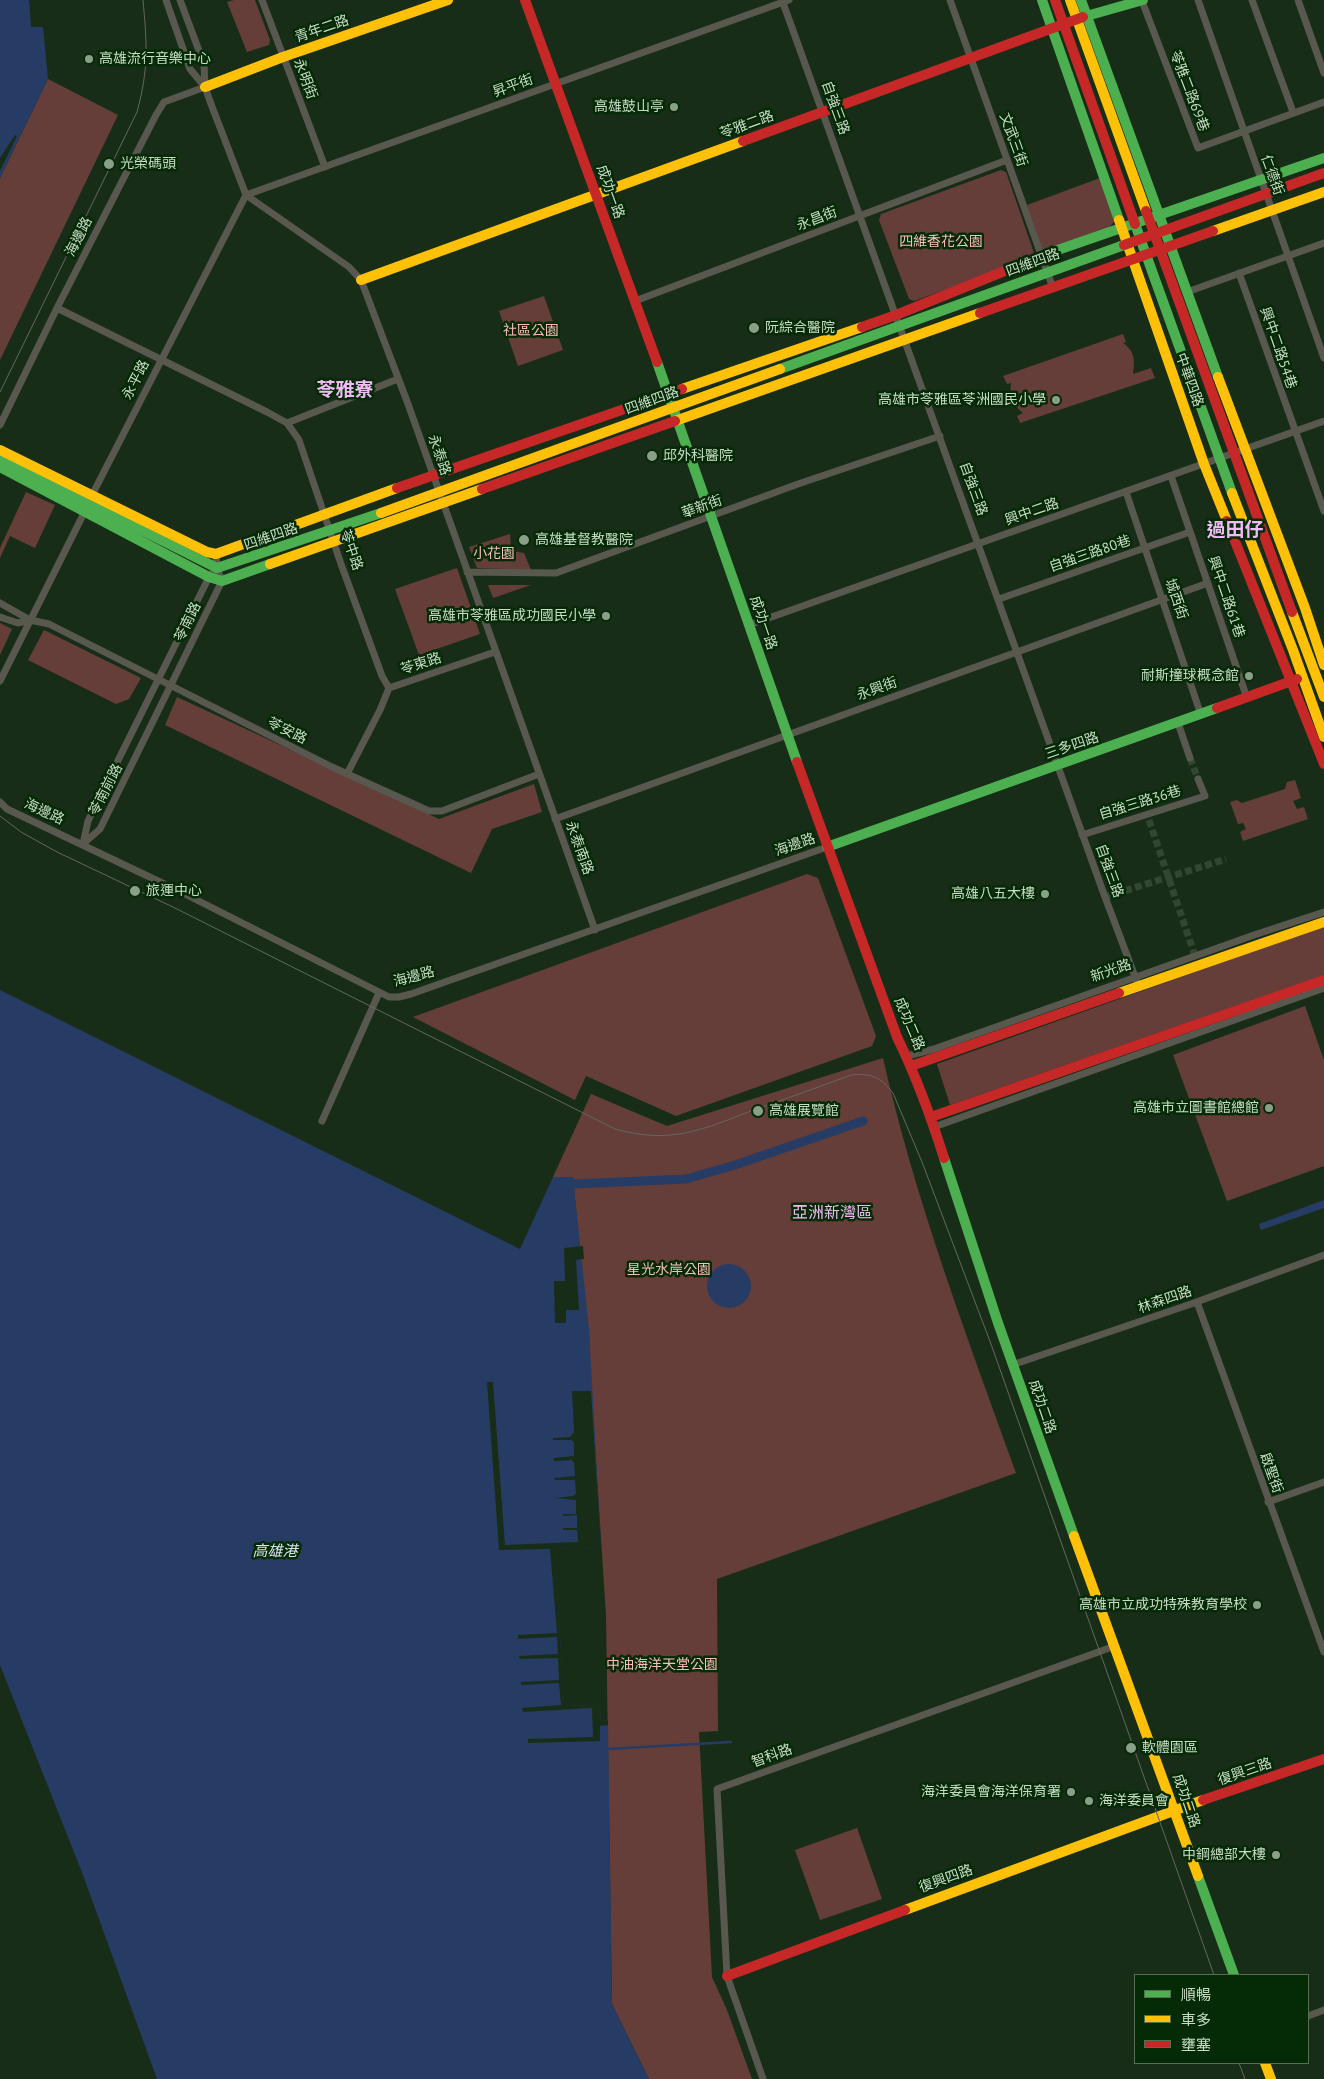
<!DOCTYPE html>
<meta charset="utf-8">
<style>
body{margin:0}
#map{position:relative;width:1324px;height:2079px;overflow:hidden;background:#182d18;font-family:"PT Sans","Noto Sans TC",sans-serif}
canvas{display:block}
.legend{position:absolute;left:1134px;top:1974px;width:175px;height:90px;box-sizing:border-box;background:#052a06;border:1px solid #537152;margin:0;padding:6px 9px;list-style:none;font-size:15px;color:#c7dcc5}
.legend li{display:flex;align-items:center;gap:10px;height:25px}
.legend b{width:25px;border:1px solid #537152}
</style>
<div id="map">
<canvas width="1324" height="2079"></canvas>
<ul class="legend">
<li><b style="height:6px;background:#4caf50"></b>順暢</li>
<li><b style="height:6px;background:#ffc107"></b>車多</li>
<li><b style="height:6px;background:#c62828"></b>壅塞</li>
</ul>
</div>
<script>
const context = document.querySelector('canvas').getContext('2d');
context.lineJoin = 'round';
function paint(path, color) {
  context.fillStyle = color;
  context.fill(path, 'evenodd');
}
function stroke(path, color, width, dash) {
  context.strokeStyle = color;
  context.lineWidth = width;
  context.lineCap = dash ? 'butt' : 'round';
  context.setLineDash(dash || []);
  context.stroke(path);
}
function write(font, color, halo, rows, align = 'center') {
  context.font = font + ' "PT Sans","Noto Sans TC",sans-serif';
  context.lineWidth = 5;
  context.setLineDash([]);
  context.textBaseline = 'middle';
  context.strokeStyle = halo;
  context.fillStyle = color;
  for (const [text, x, y, turn = 0] of rows) {
    context.save();
    context.translate(x, y);
    context.rotate((+turn || 0) * Math.PI / 180);
    context.textAlign = isNaN(turn) ? turn : align;
    if (halo) context.strokeText(text, 0, 0);
    context.fillText(text, 0, 0);
    context.restore();
  }
}
const green = new Path2D(`
 M234,0h21l15,40 -1,5 -22,7 -20,-50z
 M48,79l70,36 -118,245v-182z
 M1001,170l5,2 28,81 -1,5 -119,43 -5,-2 -30,-79 2,-6z
 M1100,178l16,41 -7,9 -66,23 -16,-46z
 M544,296l19,54 -45,16 -19,-55z
 M1123,334l3,8 -3,1c12,8 12,18 10,31l18,-6 4,10 -135,45 -3,-7 6,-3c-11,-9 -14,-16 -12,-30l-4,1 -4,-8z
 M26,492l29,13 -20,43 -25,-12 -10,22v-10z
 M510,534l1,17 13,2 7,17 -54,-2 -8,-21z
 M457,568l23,66 -61,21 -24,-66z
 M488,585h43l-38,13z
 M0,623l12,6 -12,26z
 M44,630l97,48 -12,21 -13,5 -88,-44z
 M177,697l262,122 95,-35 8,28 -50,17 -21,44 -306,-148z
 M1295,780l6,18 -8,3 4,8 7,-2 4,12 -65,22 -3,-9 6,-3 -3,-6 -5,1 -8,-22 7,-2 5,3 43,-14 2,-7z
 M807,874l11,4 58,158 -4,10 -196,70 -90,-40 -11,24 -162,-83z
 M1324,926v49l-374,130 -13,-41z
 M1305,1006l19,54v106l-97,35 -54,-146z
 M883,1058c32,142 84,279 133,415l-299,106 1,152 -19,1 13,245 15,33 25,69h-103l-37,-75 -6,-388 -15,-234 -18,-205h-20l38,-83 76,32z
 M857,1828l25,71 -62,21 -25,-70z`);
const water = new Path2D(`
 M0,0h29l2,27h12l5,52 -48,99z
 M0,990l520,259 33,-72h20l16,152 12,218 -46,2 9,157 35,-1 2,15 7,1 4,283 37,75h-492l-74,-204 -83,-210z
 M1324,1200v8l-63,22 -2,-6z
 M707 1286a22 22 0 1 1 44 0a22 22 0 1 1-44 0Z`);
const pier = new Path2D(`
 M15,135l2,1 -17,35v-13z
 M583,1246l1,13 -8,1 3,50h-13v13h-11l-1,-42h11l-1,-33z
 M487,1382h6l12,163 73,-3 -1,-12h-14v-2h14v-13l-14,1v-2h13v-14l-21,-2 18,-2 3,-2 -1,-14h-20l-1,-2 21,-2 -1,-13 -2,-3 -18,1v-3l20,-2v-14l-3,-2h-18v-2l17,-1 4,-5 -2,-41h19l10,156 -46,2 9,157 35,-1 2,15 7,1v4l-8,1v15l-72,2v-4l65,-2 -1,-29 -69,4 -1,-4 39,-3 -2,-22 -38,2v-3l38,-2 -1,-22 -38,1 -1,-3 39,-2 -1,-17 -39,2v-4l39,-2 -7,-84 -51,1z`);
const stream = new Path2D(`
 M608,1749l123,-7`);
const canal = new Path2D(`
 M574,1184l112,-5 49,-14 128,-44`);
const streetTunnel = new Path2D(`
 M1190,758l8,21
 M1149,820l46,136
 M1105,897l121,-38`);
const street = new Path2D(`
 M166,0l24,69 15,18
 M262,0l63,167
 M782,0l323,897 34,90
 M950,0l103,288
 M1198,0l126,358
 M1252,0l41,112
 M1298,0l26,73
 M1142,1l56,147 126,-46
 M246,195l103,72 12,13 47,124 187,526
 M246,195l543,-195
 M1239,273l85,238
 M1187,292l137,-49
 M635,301l372,-141
 M57,308l210,104 20,11 12,17 42,124 41,112 7,12
 M287,423l111,-44
 M0,425l57,-117 99,-193 8,-13 41,-15
 M1171,476l76,222
 M1126,492l75,223
 M90,499l156,-304 -35,-91 -6,-17 -1,-23 -24,-64
 M467,572l89,1 242,-89 142,-48
 M999,599l191,-67
 M0,603l30,17 19,4 283,143 97,44h13l97,-37
 M0,617l18,6 12,-3
 M749,625l575,-204
 M0,681l86,-172
 M1178,723l12,35
 M347,774l33,-64 9,-22 106,-36
 M0,802l7,7 172,82 210,106h10l12,-3 416,-147
 M555,819l653,-236
 M1082,835l123,-39 -7,-17
 M83,844l17,-15 122,-248 -5,-13 -1,-14
 M83,844l5,-23 121,-244 8,-9
 M907,1056l27,-7 320,-114 70,-23
 M322,1121l57,-128
 M934,1127l390,-139
 M1197,1302l127,350
 M1012,1365l179,-61 133,-49
 M1268,1502l56,-20
 M1308,2016l16,-6
 M763,2079l-36,-103 -10,-187 398,-143`);
const fast = new Path2D(`
 M1042,0l77,220
 M1081,0l137,377
 M1083,17l60,-17
 M1135,224l97,269
 M1049,253l275,-95
 M657,362l140,400
 M780,369l344,-124
 M0,459l217,109 164,-55
 M0,467l209,110 13,4 48,-17
 M827,847l390,-139
 M944,1158l54,165 76,213
 M1198,1876l36,99`);
const slow = new Path2D(`
 M1070,0l76,211
 M205,87l78,-30 165,-57
 M1119,220l85,244 23,57
 M1213,231l111,-39
 M361,280l382,-139
 M1218,377l87,231 19,57
 M682,389l180,-62
 M675,421l305,-108
 M0,450l207,102 9,2 181,-66
 M1232,493l61,157 31,87
 M381,513l399,-144
 M270,564l212,-75
 M1292,612l32,85
 M1119,993l205,-71
 M1074,1536l124,340
 M905,1910l298,-110
 M1265,2063l6,16`);
const jam = new Path2D(`
 M525,0l132,362
 M1055,0l80,224
 M743,141l340,-124
 M1146,211l146,401
 M1124,245l200,-72
 M980,313l233,-82
 M862,327l34,-12 153,-62
 M397,488l285,-99
 M482,489l193,-68
 M1227,521l97,243
 M1217,708l80,-29
 M797,762l100,275c19,39 34,80 47,121
 M911,1066l208,-73
 M931,1117l393,-137
 M1203,1800l121,-41
 M727,1976l178,-66`);
const tram = new Path2D(`
 M0,392l137,-280c12,-44 10,-68 6,-112
 M0,816l21,16 36,20 118,56 440,221c57,16 89,0 141,-20 32,-11 63,-22 95,-34 21,-2 29,2 42,18l29,69 69,182 223,631
 M1239,2063l6,16`);
const markers = [
 [89,59,5,"#8a9f88"],
 [674,107,5,"#8a9f88"],
 [109,164,6,"#8a9f88"],
 [754,328,6,"#8a9f88"],
 [1056,400,5,"#8a9f88"],
 [652,456,6,"#8a9f88"],
 [524,540,6,"#8a9f88"],
 [606,616,5,"#8a9f88"],
 [1249,676,5,"#8a9f88"],
 [135,891,6,"#8a9f88"],
 [1045,894,5,"#8a9f88"],
 [1269,1108,5,"#8a9f88"],
 [758,1111,6,"#8a9f88"],
 [1257,1605,5,"#8a9f88"],
 [1131,1748,6,"#8a9f88"],
 [1071,1792,5,"#8a9f88"],
 [1089,1801,5,"#8a9f88"],
 [1276,1855,5,"#8a9f88"]
];
const streetNames = [
 ["青年二路",322,29,-19],
 ["永明街",305,79,69],
 ["昇平街",513,86,-20],
 ["苓雅二路69巷",1189,91,69],
 ["自強三路",835,108,70],
 ["苓雅二路",747,125,-20],
 ["文武三街",1013,140,70],
 ["仁德街",1272,175,70],
 ["成功一路",610,192,70],
 ["永昌街",817,219,-21],
 ["海邊路",79,237,-63],
 ["四維四路",1033,263,-20],
 ["興中二路54巷",1278,348,71],
 ["永平路",136,380,-63],
 ["中華四路",1189,380,70],
 ["四維四路",652,401,-20],
 ["永泰路",439,455,71],
 ["自強三路",973,489,70],
 ["華新街",702,507,-20],
 ["興中二路",1032,512,-19],
 ["四維四路",271,537,-19],
 ["苓中路",351,550,71],
 ["自強三路80巷",1090,554,-19],
 ["興中二路61巷",1226,597,71],
 ["城西街",1176,599,71],
 ["苓南路",188,622,-64],
 ["成功一路",763,623,71],
 ["苓東路",421,664,-18],
 ["永興街",877,689,-20],
 ["苓安路",287,731,26],
 ["三多四路",1072,746,-19],
 ["苓南前路",106,790,-63],
 ["自強三路36巷",1140,803,-17],
 ["海邊路",44,812,25],
 ["海邊路",795,845,-19],
 ["永泰南路",579,848,70],
 ["自強三路",1109,871,70],
 ["新光路",1111,971,-19],
 ["海邊路",414,977,-15],
 ["成功二路",909,1024,67],
 ["林森四路",1165,1300,-19],
 ["成功二路",1042,1407,71],
 ["啟聖街",1271,1473,70],
 ["智科路",772,1756,-20],
 ["復興三路",1245,1772,-19],
 ["成功二路",1186,1801,71],
 ["復興四路",946,1879,-20]
];
const poiNames = [
 ["高雄流行音樂中心",99,59],
 ["高雄鼓山亭",664,107,"right"],
 ["光榮碼頭",120,164],
 ["阮綜合醫院",765,328],
 ["高雄市苓雅區苓洲國民小學",1046,400,"right"],
 ["邱外科醫院",663,456],
 ["高雄基督教醫院",535,540],
 ["高雄市苓雅區成功國民小學",596,616,"right"],
 ["耐斯撞球概念館",1239,676,"right"],
 ["旅運中心",146,891],
 ["高雄八五大樓",1035,894,"right"],
 ["高雄市立圖書館總館",1259,1108,"right"],
 ["高雄展覽館",769,1111],
 ["高雄市立成功特殊教育學校",1247,1605,"right"],
 ["軟體園區",1142,1748],
 ["海洋委員會海洋保育署",1061,1792,"right"],
 ["海洋委員會",1099,1801],
 ["中鋼總部大樓",1266,1855,"right"]
];
const parkNames = [
 ["四維香花公園",941,242],
 ["社區公園",531,331],
 ["小花園",494,554],
 ["星光水岸公園",669,1270],
 ["中油海洋天堂公園",662,1665]
];
const waterNames = [
 ["高雄港",275,1552]
];
const quarterNames = [
 ["亞洲新灣區",832,1213]
];
const districtNames = [
 ["苓雅寮",345,391],
 ["過田仔",1235,531]
];
paint(green, '#653e3a');
paint(water, '#263c64');
paint(pier, '#182d18');
stroke(stream, '#263c64', 2.5);
stroke(canal, '#263c64', 9);
stroke(streetTunnel, '#324732', 7, [7, 3.5]);
stroke(street, '#59584f', 7);
stroke(fast, '#4caf50', 10);
stroke(slow, '#ffc107', 10);
stroke(jam, '#c62828', 10);
stroke(tram, '#64685e', 1);
for (const [x, y, r, color] of markers) {
  const dot = new Path2D();
  dot.arc(x, y, r, 0, 2 * Math.PI);
  context.fillStyle = color;
  context.fill(dot);
  stroke(dot, '#052a06', 2);
}
write('14px', '#c7dcc5', '#052a06', streetNames);
write('14px', '#c7dcc5', '#052a06', poiNames, 'left');
write('14px', '#fabeba', '#052a06', parkNames);
write('italic 15px', '#dae2f2', '#052a06', waterNames);
write('16px', '#f1bbf7', '#052a06', quarterNames);
write('bold 19px', '#f1bbf7', '#052a06', districtNames);
</script>
